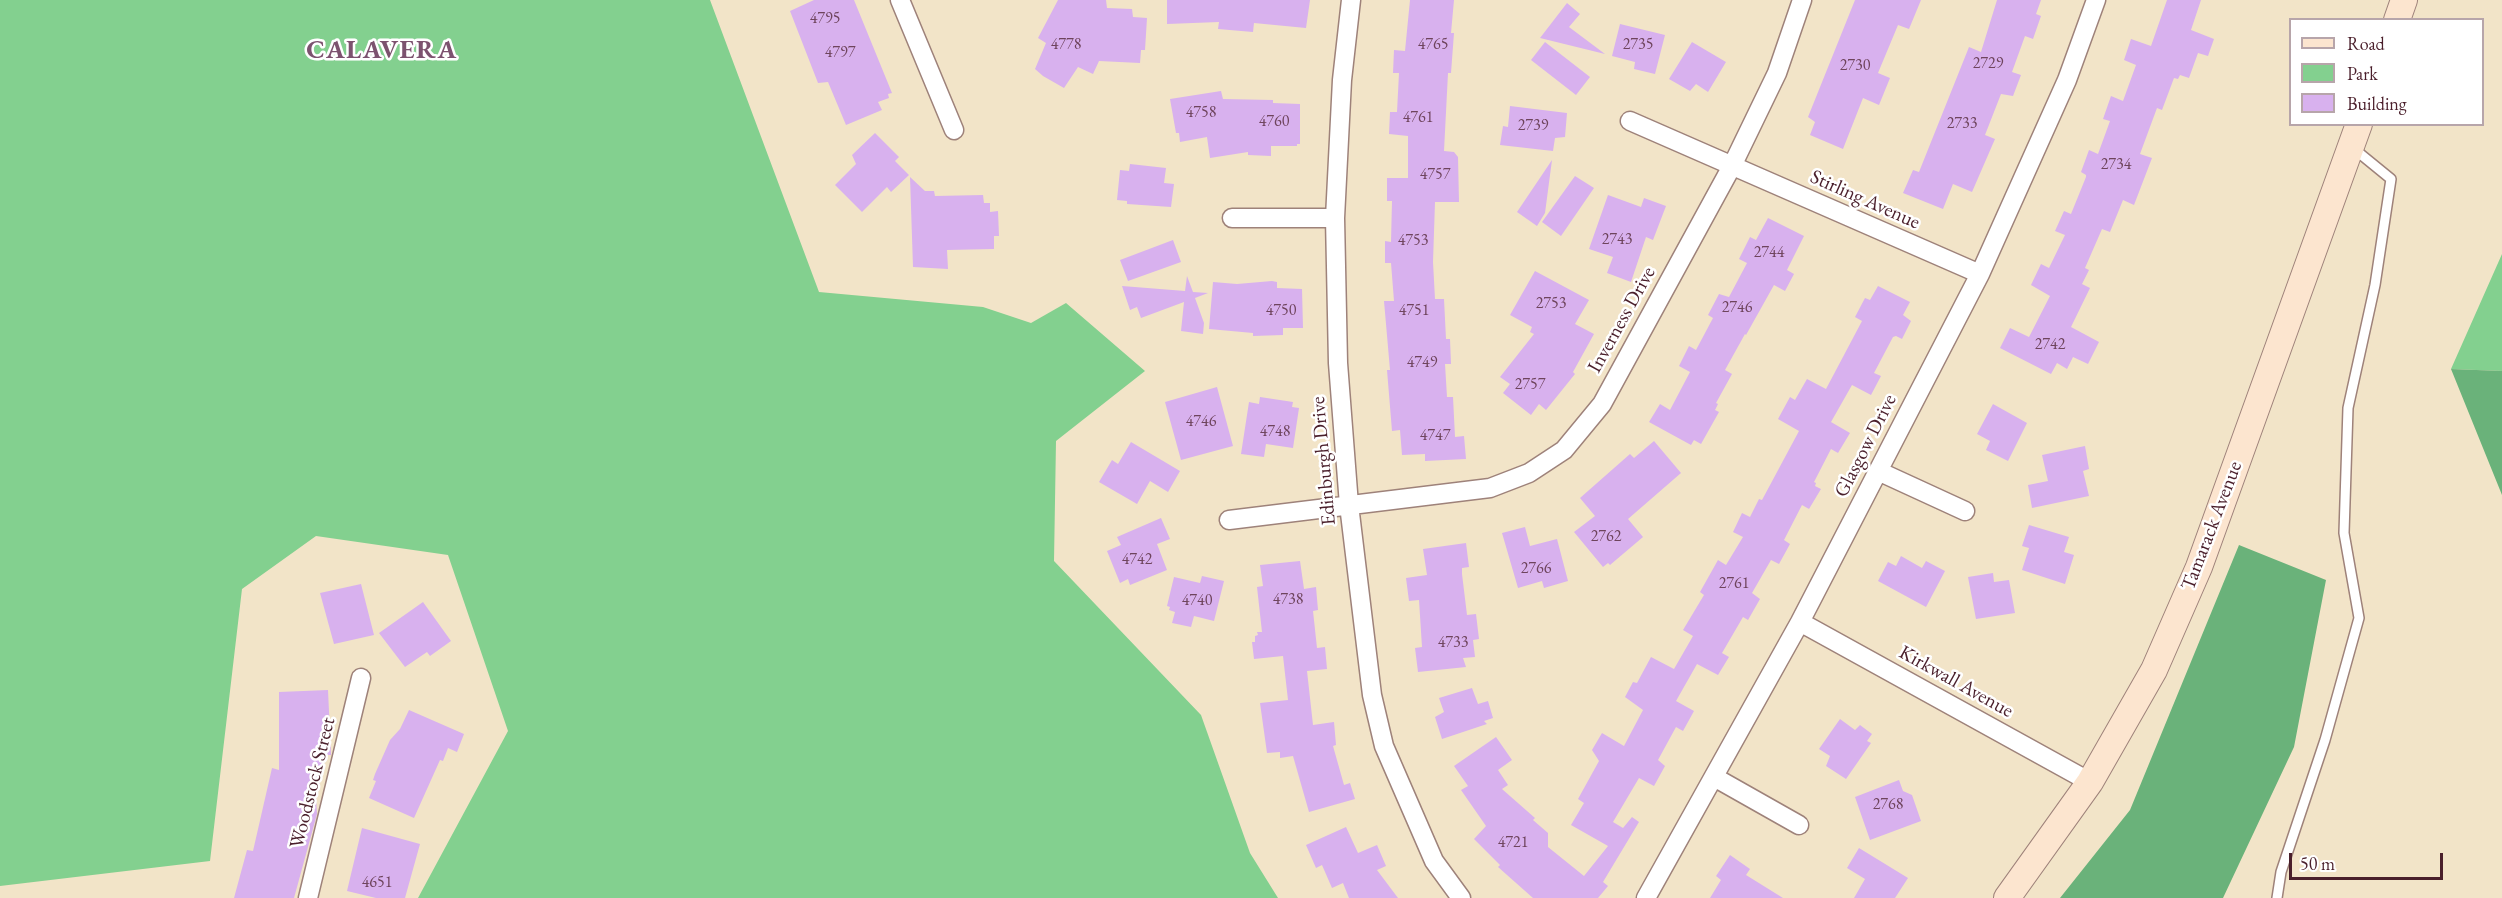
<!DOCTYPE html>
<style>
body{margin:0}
#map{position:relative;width:2502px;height:898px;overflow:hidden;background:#f2e4c8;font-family:"EB Garamond",serif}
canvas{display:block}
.legend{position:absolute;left:2289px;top:18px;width:195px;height:108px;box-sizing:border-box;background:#fff;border:2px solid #b7a5aa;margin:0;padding:8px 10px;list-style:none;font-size:18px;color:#4a1f2b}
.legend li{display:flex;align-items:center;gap:12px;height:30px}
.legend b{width:30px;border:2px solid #b7a5aa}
.scale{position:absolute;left:2289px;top:853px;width:154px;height:27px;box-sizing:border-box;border:3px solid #4a1f2b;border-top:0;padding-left:8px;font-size:18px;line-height:21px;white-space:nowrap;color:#4a1f2b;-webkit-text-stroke:4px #fff;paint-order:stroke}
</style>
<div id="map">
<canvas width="2502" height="898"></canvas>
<ul class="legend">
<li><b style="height:8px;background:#fce5cf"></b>Road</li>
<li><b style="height:16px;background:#83d08f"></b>Park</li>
<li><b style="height:16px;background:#d8b1ee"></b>Building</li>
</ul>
<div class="scale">50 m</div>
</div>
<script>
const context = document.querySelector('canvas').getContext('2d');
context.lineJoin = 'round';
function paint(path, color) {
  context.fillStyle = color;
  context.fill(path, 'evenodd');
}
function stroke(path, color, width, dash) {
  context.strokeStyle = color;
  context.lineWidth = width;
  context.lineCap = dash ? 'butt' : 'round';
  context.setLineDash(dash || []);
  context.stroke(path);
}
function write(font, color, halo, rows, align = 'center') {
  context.font = font + ' "EB Garamond",serif';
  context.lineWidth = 5;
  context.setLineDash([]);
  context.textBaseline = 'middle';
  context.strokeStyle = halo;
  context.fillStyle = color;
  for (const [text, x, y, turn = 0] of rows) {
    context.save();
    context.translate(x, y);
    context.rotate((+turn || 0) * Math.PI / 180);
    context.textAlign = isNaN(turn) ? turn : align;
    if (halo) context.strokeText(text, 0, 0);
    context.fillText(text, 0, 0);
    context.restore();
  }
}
const green = new Path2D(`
 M0,0h710l109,292 164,15 48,16 35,-20 79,68 -89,70 -2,120 147,154 49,138 28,45h-860l90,-167 -60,-176 -132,-19 -74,53 -32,272 -210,25z
 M2502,254v117l-51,-2z`);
const forest = new Path2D(`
 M2451,369l51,2v124z
 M2239,545l87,35 -32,167 -71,151h-163l70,-88z`);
const building = new Path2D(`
 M814,0h40l38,93 -4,1 1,4 -11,4 4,8 -36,15 -18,-43 -10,1 -28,-72z
 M1058,0h48l1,8 25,1 1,8 14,1 -2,32h-4l-1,13 -41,-2 -6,13 -15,-7 -14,21 -21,-12 -8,-7 11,-26 -8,-5z
 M1167,0h143l-4,28 -52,-5 -1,9 -35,-3 1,-7 -52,2z
 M1410,0h44l-3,33h3l-3,40h-3l-4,78 10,1 4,5 1,45h-24l-2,60 2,37h9l2,40h4l1,25h-6l2,33h6l2,40 9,-1 2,23 -41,2v-7l-23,1 -2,-25 -8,1 -5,-61h3l-6,-69h10l-3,-38h-6v-22l6,1 1,-41h-5v-23h21v-42l-19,-2 1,-22h7l2,-39h-6l1,-23 11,1z
 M1855,0h66l-12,29 -11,-4 -20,48 12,5 -11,27 -16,-7 -20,51 -33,-14 5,-13 -7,-5z
 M1997,0h44l-5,14 5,2 -8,23 -8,-3 -13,36 9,3 -8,21 -12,-2 -16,41 10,4 -23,53 -19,-8 -10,25 -40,-16 10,-23 6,2 50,-125 12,5z
 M2167,0h34l-10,30 23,9 -6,17 -10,-3 -9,25 -9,-3 -2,4 -4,-1 -12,32 -5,-2 -17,46 12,4 -18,47 -11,-5 -13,32 -8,-3 -17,39 4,2 -7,14 8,4 -19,39 28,15 -11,22 -15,-7 -6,12 -10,-6 -6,11 -51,-26 10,-20 19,9 21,-41 -19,-11 10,-21 8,4 16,-33 -10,-4 9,-20 7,3 15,-37v-2l-5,-3 8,-22 9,4 12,-33 -7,-2 8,-23 12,5 13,-36 -12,-5 7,-21 20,7z
 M1567,3l13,11 -11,13 36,27 -65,-16z
 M1620,24l45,11 -10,39 -21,-5 1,-7 -23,-6z
 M1545,42l45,35 -14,18 -45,-35z
 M1692,42l34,20 -18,30 -12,-8 -6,7 -21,-12z
 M1221,91l2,8 50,1v3l27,1v40h-3v2h-26v10l-23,-1v-3l-38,6 -3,-21 -27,5 -1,-9h-3l-6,-34z
 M1510,106l57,7 -2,24 -10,1 -2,13 -53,-6 3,-19 5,1z
 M875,133l24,24 -4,4 14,14 -18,17 -4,-5 -25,25 -27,-27 21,-21 -4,-9z
 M1552,160l-7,53 -8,13 -20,-14z
 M1130,164l36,4 -2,15 10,1 -3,23 -44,-3v-3l-10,-1 3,-30 9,1z
 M1575,176l19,12 -33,48 -19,-14z
 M910,177l15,14h9l1,5 48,-1 1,8h6v9l8,-1 1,25h-5v13l-47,1 1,19 -35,-2z
 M1608,195l33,12 3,-9 22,8 -13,34 -7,-3 -15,45 -24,-9 6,-16 -24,-8z
 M1768,218l36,18 -17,34 7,4 -9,17 -11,-6 -28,50 -1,-1 -20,36 7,4 -16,29 2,1 -3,6 4,2 -18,32 -7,-4 -3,5 -42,-23 11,-18 10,6 20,-38 -11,-6 10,-20 7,4 17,-32 -5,-3 11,-21 10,3 18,-34 -8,-4 11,-22 6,3z
 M1173,240l8,22 -53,19 -8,-21z
 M1535,271l54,29 -14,24 19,10 -21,38 2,2 -29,36 -7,-6 -8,11 -28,-22 7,-9 -10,-7 34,-43 -4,-2 2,-5 -22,-12z
 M1187,276l6,16 15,1 -13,5 9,25 -1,11 -22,-3 3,-29 -43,16 -4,-11 -7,3 -8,-24 63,5z
 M1272,281l5,1v6l25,1 1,39h-20v7l-30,1v-3l-44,-4 4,-47 24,2z
 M1878,286l32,16 -7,13 8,6 -9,18 -6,-3 -3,1 -19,36 7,3 -10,19 -19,-10 -21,37 19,11 -12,20 -7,-4 -17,33 2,1 -1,3 6,3 -12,20 -7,-4 -18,35 6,4 -11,20 -8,-4 -19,33 8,6 -12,21 -5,-3 -21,36 7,4 -11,18 -21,-11 -21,37 18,10 -11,20 -7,-4 -18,33 7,6 -11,20 -15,-8 -26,44 10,6 9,-11 7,5 -36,60 5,4 -10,12h-65l-35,-31 2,-2 -26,-26 12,-13 -25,-36 7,-4 -14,-20 42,-29 16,23 -14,10 10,15 -6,4 33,29 -2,2 15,13v14l36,29 24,-30 -37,-21 13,-22 -6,-4 21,-38 -7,-11 10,-17 22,13 19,-36 -18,-13 8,-15 4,1 14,-26 23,12 19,-33 -10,-6 21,-35 -4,-3 18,-32 8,5 17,-28 -10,-5 9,-19 8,4 9,-18 3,1 37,-69 -21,-12 12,-22 5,3 12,-21 19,10 36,-68 -7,-4 10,-19 5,2z
 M1217,387l16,59 -52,14 -16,-58z
 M1260,397l33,5 -1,5 7,1 -6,40 -27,-4 -2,13 -23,-3 8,-52 10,2z
 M1993,404l34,19 -19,38 -22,-11 4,-9 -13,-7z
 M1654,441l27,32 -53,46 15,18 -33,28 -2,-2 -5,4 -29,-35 21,-16 -15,-18 50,-44 4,4z
 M1131,442l49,29 -12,21 -18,-11 -13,23 -38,-22 13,-22 6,4z
 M2085,446l4,23 -6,2 6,25 -57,12 -4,-23 20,-4 -6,-26z
 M1161,518l9,21 -13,5 10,26 -37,15 -2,-6 -8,4 -13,-32 14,-6 -4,-8z
 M2029,525l40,12 -5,15 10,3 -9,29 -43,-14 7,-22 -7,-2z
 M1525,527l5,19 27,-7 11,42 -24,7 -2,-7 -24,7 -16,-55z
 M1466,543l3,24 -7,1v6l5,41 9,-1 3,25 -6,1 2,17 -12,1 3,9 -48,5 -3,-24 7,-1 -3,-47 -10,1 -3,-23 21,-3 -4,-26z
 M1901,556l21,12 4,-7 19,10 -19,36 -48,-26 10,-19 8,4z
 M1300,561l4,28 12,-2 2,23 -5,1 4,37 8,-1 2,22 -20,2 6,54 21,-3 2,23 -3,1 11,39 6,-2 5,16 -46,13 -16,-56 -13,2v-6l-13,1 -7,-50 28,-3 -5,-44 -29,3 -2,-17h3v-6l3,-1 -1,-3h5l-5,-45 6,-1 -3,-21z
 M1993,573l1,9 15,-2 6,33 -39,6 -8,-42z
 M1202,576l22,5 -10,40 -20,-5 -3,11 -19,-4 3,-11 -6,-2 1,-3 -3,-1 7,-29 26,6z
 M361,584l13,51 -40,9 -14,-51z
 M423,602l28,39 -21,15 -3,-4 -22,15 -26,-34z
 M1472,688l6,16 10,-3 5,17 -9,3 3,3 -45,15 -7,-22 9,-5 -5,-14z
 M328,690l3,65h-5l-10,44 1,15 -23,84h-60l13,-48 6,1 19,-83 7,2v-78z
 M409,710l55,24 -7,18 -9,-4 -5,13 -3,-1 -26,58 -45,-20 7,-17 -3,-1 2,-6 15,-34 10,-11z
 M1840,719l15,11 5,-5 12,9 -5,7 4,2 -25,36 -20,-13 4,-10 -11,-7z
 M1899,780l4,11 9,4 9,26 -51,19 -15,-43z
 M1346,827l12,26 19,-8 9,21 -9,4 21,28h-49l-6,-15 -11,5 -10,-23 -6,3 -10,-23z
 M362,828l58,16 -15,54h-29l-29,-7z
 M1859,848l49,30 -13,20h-41l11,-19 -18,-11z
 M1730,855l20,14 -4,6 37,23h-73l11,-18 -5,-4z`);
const service = new Path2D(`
 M2277,898l4,-26 44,-132 34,-122 -15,-85 4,-125 27,-123 16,-106 -38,-31`);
const minor = new Path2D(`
 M900,0l54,130
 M1351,0l-9,80 -7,138 3,145 11,142 23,190 12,51 50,115 27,37
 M1630,121l350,153
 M1232,218h103
 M1878,471l87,40
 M1229,520l261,-32 39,-15 35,-23 38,-46 130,-238 45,-93 25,-73
 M1800,622l290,160
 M1714,777l85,48
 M308,898l53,-220
 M1646,898l154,-276 180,-348 87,-194 29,-80`);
const secondary = new Path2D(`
 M2397,20l7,-20
 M2007,898l83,-116 64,-112 45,-103 160,-443`);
const numberNames = [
 ["4795",825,19],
 ["4778",1066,45],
 ["4765",1433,45],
 ["2735",1638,45],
 ["4797",840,53],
 ["2729",1988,64],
 ["2730",1855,66],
 ["4758",1201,113],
 ["4761",1418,118],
 ["4760",1274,122],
 ["2733",1962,124],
 ["2739",1533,126],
 ["2734",2116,165],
 ["4757",1435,175],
 ["2743",1617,240],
 ["4753",1413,241],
 ["2744",1769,253],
 ["2753",1551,304],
 ["2746",1737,308],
 ["4750",1281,311],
 ["4751",1414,311],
 ["2742",2050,345],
 ["4749",1422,363],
 ["2757",1530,385],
 ["4746",1201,422],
 ["4748",1275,432],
 ["4747",1435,436],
 ["2762",1606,537],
 ["4742",1137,560],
 ["2766",1536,569],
 ["2761",1734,584],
 ["4738",1288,600],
 ["4740",1197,601],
 ["4733",1453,643],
 ["2768",1888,805],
 ["4721",1513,843],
 ["4651",377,883]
];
const streetNames = [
 ["Stirling Avenue",1865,200,24],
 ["Inverness Drive",1622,320,-61],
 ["Glasgow Drive",1866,446,-63],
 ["Edinburgh Drive",1324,461,-95],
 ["Tamarack Avenue",2212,526,-69],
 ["Kirkwall Avenue",1956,682,29],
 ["Woodstock Street",313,783,-76]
];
const districtNames = [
 ["CALAVERA",382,51]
];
paint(green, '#83d08f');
paint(forest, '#6ab27a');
paint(building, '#d8b1ee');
stroke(service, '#9e827a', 12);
stroke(minor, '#9e827a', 21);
stroke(secondary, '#9e827a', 28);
stroke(service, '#fff', 9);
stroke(minor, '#fff', 18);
stroke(secondary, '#fce5cf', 26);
write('16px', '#6e445c', null, numberNames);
write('20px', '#4a1f2b', '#fff', streetNames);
context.letterSpacing = '1.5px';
write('bold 26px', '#7c526f', '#fff', districtNames);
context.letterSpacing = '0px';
</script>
